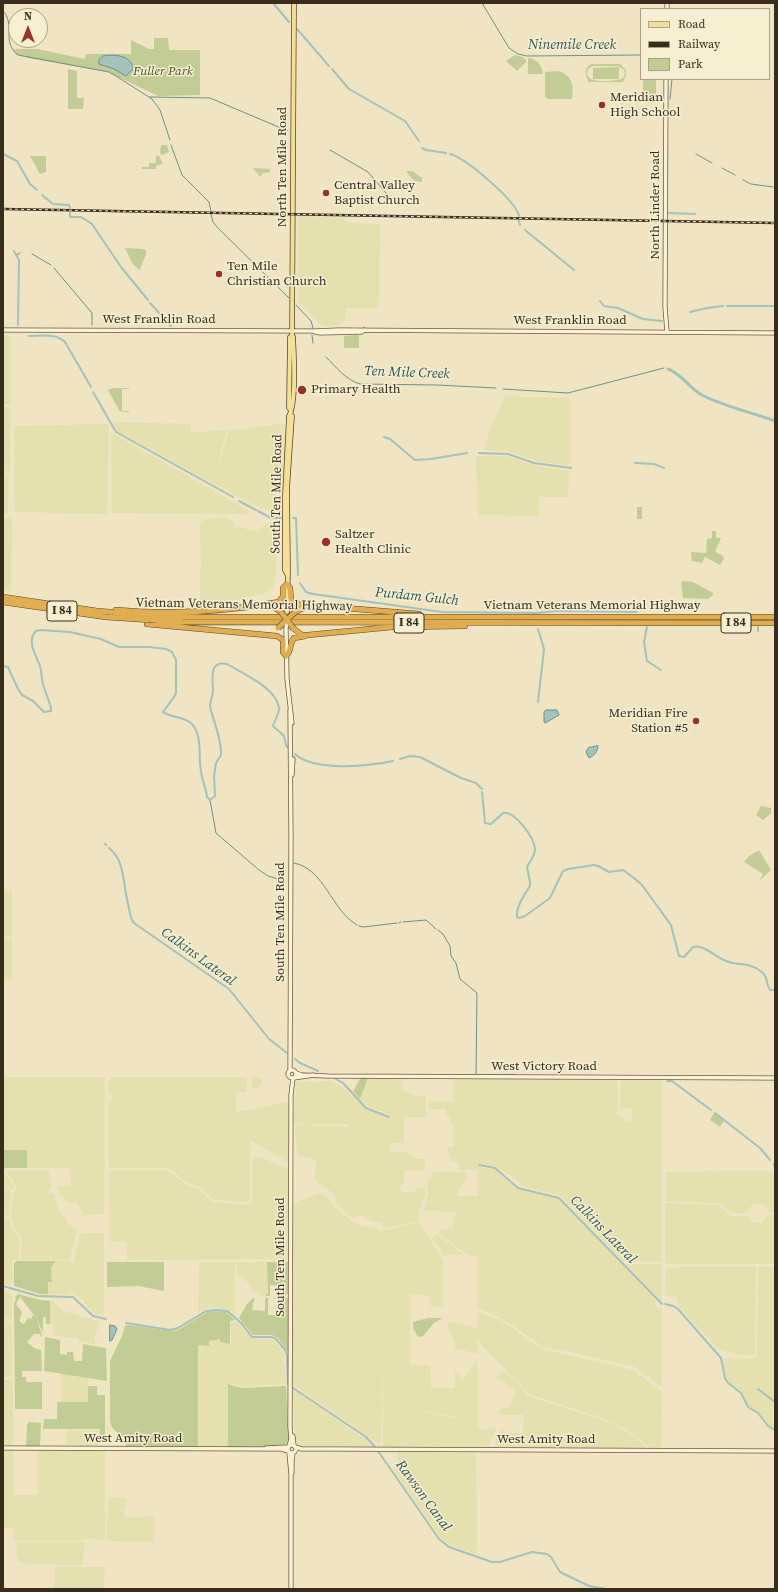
<!DOCTYPE html>
<style>
body{margin:0}
#map{position:relative;width:778px;height:1592px;overflow:hidden;background:#efe5c2;font-family:"Source Serif 4",serif}
canvas{display:block}
.frame{position:absolute;inset:0;border:4px solid #382d1d;pointer-events:none}
.legend{position:absolute;left:640px;top:8px;width:130px;height:72px;box-sizing:border-box;background:#f6efd1;border:1px solid #aaa189;margin:0;padding:5px 7px;list-style:none;font-size:12px;color:#382d1d}
.legend li{display:flex;align-items:center;gap:8px;height:20px}
.legend b{width:20px;border:1px solid #aaa189}
.north{position:absolute;left:8px;top:8px;width:40px;height:40px;box-sizing:border-box;background:#f6efd1;border:1px solid #aaa189;border-radius:50%;rotate:0deg;font-size:11px;font-weight:700;line-height:16px;text-align:center;color:#382d1d}
.north::after{content:'';display:block;margin:auto;width:14px;height:18px;background:#993127;clip-path:polygon(50% 0,100% 100%,50% 72%,0 100%)}
</style>
<div id="map">
<canvas width="778" height="1592"></canvas>
<div class="frame"></div>
<ul class="legend">
<li><b style="height:5px;background:#f3df98"></b>Road</li>
<li><b style="height:5px;background:#382d1d"></b>Railway</li>
<li><b style="height:11px;background:#c1cd95"></b>Park</li>
</ul>
<div class="north">N</div>
</div>
<script>
const context = document.querySelector('canvas').getContext('2d');
context.lineJoin = 'round';
function paint(path, color) {
  context.fillStyle = color;
  context.fill(path, 'evenodd');
}
function stroke(path, color, width, dash) {
  context.strokeStyle = color;
  context.lineWidth = width;
  context.lineCap = dash ? 'butt' : 'round';
  context.setLineDash(dash || []);
  context.stroke(path);
}
function write(font, color, halo, rows, align = 'center') {
  context.font = font + ' "Source Serif 4",serif';
  context.lineWidth = 3;
  context.setLineDash([]);
  context.textBaseline = 'middle';
  context.strokeStyle = halo;
  context.fillStyle = color;
  for (const [text, x, y, turn = 0] of rows) {
    context.save();
    context.translate(x, y);
    context.rotate((+turn || 0) * Math.PI / 180);
    context.textAlign = isNaN(turn) ? turn : align;
    if (halo) context.strokeText(text, 0, 0);
    context.fillText(text, 0, 0);
    context.restore();
  }
}
const farmland = new Path2D(`
 M301,216l43,2 3,5 33,1 -1,73 -2,5 1,6h-32l-1,13 -8,4 -12,1 -5,-2 -22,-23v-83z
 M3,335h8v66l-2,4 -6,-2z
 M506,395l14,2h50v67l-5,1 -28,-4 -29,-10 -25,-1 9,-25z
 M3,406l8,2 -1,64 -7,-2z
 M113,422l78,2v7l5,1 31,-2 -14,50 16,-50 20,-1 34,-6 1,2 -1,46 -10,1 1,41 -26,-11 -131,-71z
 M109,424l-2,90 -92,-2 -1,-86z
 M114,434l135,77v3l-137,-1 -1,-76z
 M476,456h30l27,9 36,6 -1,26h-29v19l-61,-1z
 M3,472l4,1 2,3 -1,37 -2,1h-3z
 M3,518h9l-1,73 -8,-1z
 M226,518l6,3 3,6h6l8,3h9l10,-7h8l2,1 1,4 -4,53 -1,5 -5,5 -7,3 -45,10 -14,1 -3,-3v-31l1,-7 -1,-41 7,-4z
 M12,890v47h-9v-46z
 M3,939h9v41h-9z
 M3,1077h102l-1,137 -20,1 -7,-12 -9,-1 -10,-10 -1,-5 14,-2 -2,-17h-42v-18h-24z
 M111,1077h136l-1,15h-10v20l53,-10v60l-39,-22v62l-36,-2 -15,-13 -13,-5 -14,-12 -7,-2h-56l-1,-64 5,-5v-3l-5,-4v-10z
 M252,1077l10,1v6l-4,4h-6z
 M367,1077l36,1v13l11,5h12v21h-22v26h-14v9h18l9,7h8v11h-20l-2,15 -4,1 3,6h13l2,-4h8v7l-6,16v10l-36,7v-5l-12,-2 -9,-6h-5l-2,3 -6,-2 -13,-14v-5l-2,-3 -11,-8 -4,-2 -4,-6 1,-18 -8,-3 -9,-1 -2,-2 -2,-29 53,2 1,-3 -41,1 -15,-2 3,-41 19,-1 1,2h3v-2h13l10,6 23,21 25,11 1,-2 -7,-5 -17,-6 -7,-7 2,-7 5,-7z
 M454,1078l164,2 -1,34 3,1 7,7h5v-14h-12l1,-28h41v182l-39,-1 -62,-65 -39,-10 -6,-7 -19,-12 -18,-3 -1,3 16,2 23,20 42,10 97,101 -1,6 7,3v78l-29,-21 -91,-20 -37,-26 -28,-13v-51l-9,-1 -30,-22 4,-4 11,-1v-12h2l1,-4 -33,-1 5,-16 -1,-15 5,-4 1,-4h32l1,7 -6,9 -3,8h21v-26h-18l-1,-8 -8,-1 -4,-14h7v-21l-3,-1v-7l-5,-3v-6h-17v-7h25z
 M256,1157h4l29,13 -1,89 -161,1 -1,-19 -15,1 -2,-2v-68l2,-2h56l18,14 15,6 13,12 36,3 3,-2v-40l1,-4z
 M45,1170l4,3 3,13 -6,7 8,1 5,16 9,13 9,8 -8,29h-48l1,-20 -8,-13 -3,-11 1,-17 4,-11 -1,-5 -10,-12z
 M771,1171l4,5v37h-5l-4,-7 -3,-2h-10l-8,9h-12l-15,-10 -52,-2v-29z
 M3,1172l11,13 -1,4 -10,-2z
 M3,1188l8,2 -2,26 -6,-1z
 M319,1193l5,1 13,15 18,15 29,7 35,-9 24,39v45h-13v-10l-20,-2v66l-1,4 21,2 1,22h24v-17l7,8 6,-5 9,-15v62l1,6 5,3 11,-2 2,2 -6,12v6h-107v-93l-2,89 -1,1 -88,-61v-180zM397,1393l25,18 34,6v2l-33,-7z
 M665,1203l52,2 15,11h17l2,5 5,2h5l7,-8h7v49h-108l-2,-3z
 M3,1218l7,2 1,6 8,13v21h-7l1,24 -2,1 -8,-2z
 M81,1233h23v81l-2,1 -6,-1 -7,-5 -7,-10 -9,-5 -4,-1 -2,1h-19v-12h4l-1,-14 5,-7h16l1,3z
 M436,1234l7,5 21,16h-20l-5,-8 -8,-9z
 M199,1262h68l1,32 -2,2h-4l-10,-7 -4,-6 -11,-9v-7l-2,-3v51l-7,-5 -17,-3 -5,1 -8,5z
 M625,1264h37v38l-19,-20z
 M681,1267h75l-1,88h-13l-24,-6 -38,-41 -3,-9 -12,-5 1,-25z
 M758,1267h17v136h-2v24l-6,-3 -9,-11 -9,-6 -8,-15 -12,-9 -4,-10 -2,-13 3,-1 31,-1z
 M3,1291l9,4v25l-9,-4z
 M50,1301h3l10,10 37,11 -6,16 1,4 -1,2 -15,-3 -2,-4 -6,1 -18,-3v-11h-3z
 M477,1311l27,11 37,27 92,21 29,22 -1,56h-11l-11,-10 -17,-11 -19,-9 -74,-24 -51,-53h-1v13l-22,-6v-7l-8,-17 1,-3 29,7z
 M3,1319l9,4v53l-9,2z
 M236,1321l15,16 4,2h16l4,2 10,14 -2,5 -52,3 52,-3 2,4 1,20 -46,3 -10,-4 -1,1 -1,63h-30v-102l18,-6h4v3l11,2v-21z
 M505,1372l18,17 4,7 85,27 26,16 10,10 -154,-2 2,-8 5,-10 5,4h17l1,-18h-25v-3l2,-4 8,-1 7,-15 -3,-4 -3,-1 -13,-10z
 M61,1373l27,5v24h-32l5,-1z
 M13,1379v63l-1,3 -9,1v-66z
 M293,1391h2l71,49 3,3v4l-71,-1 -3,-11z
 M68,1430h32v13l-6,4h-28v-10z
 M3,1450h10v45h25v-45h67v90l-19,-1 -6,2h-66l-1,-13h-10z
 M397,1452l73,1 6,2 1,99 -28,-9 -8,-7 -47,-67 4,-9z
 M108,1497l18,1v9h-2v10l30,-1v26l-47,-1z
 M17,1542h67l-1,23 -53,-1 -10,-2 -4,-6z
 M55,1567h50l-1,22h-50z`);
const green = new Path2D(`
 M154,38h14l1,12h31v45l-42,1 -50,-24 -80,-14 -11,-3 -4,-4 2,-2h22l48,10 1,-5h45v-14l18,9h5z
 M515,55l8,2 3,3v2l-9,9 -11,-10z
 M528,58c9,1 14,7 15,16h-15z
 M591,64h29l6,6v5l-3,7h-35c-1,-7 -6,-12 3,-18zM593,66h25l6,4c2,5 0,9 -6,10 -7,1 -31,4 -31,-7 0,-4 3,-6 6,-7z
 M619,67v12h-26v-11z
 M68,69l9,2v27h7l-1,11h-15z
 M558,71c15,4 16,16 14,28h-24l-3,-2v-25z
 M643,79h13v17l-13,1z
 M161,145h6l2,7 -7,3 -2,-2z
 M30,156h16v16l-6,2z
 M156,156h3l4,8 -7,2v3h-14v-2h7v-4h7z
 M253,168l17,1v3l-7,1 -3,4z
 M406,171h7l7,6h2v5l-8,-1z
 M125,248l18,1 3,1v4l-6,15 -1,1 -7,-7z
 M359,335v13h-15v-12z
 M113,388h16v1h-7v22h7v1h-7l-3,-2 -11,-20z
 M637,507h5v12h-5z
 M712,531h4v7h5l-6,14 7,3 2,4 -4,6 -15,-8 -3,6 -10,-2 -1,-8 1,-1 14,1 1,-14 5,-1z
 M683,581l10,1 20,11v2l-5,4 -25,-1 -2,-15z
 M761,806l10,2v5l-8,7 -7,-5z
 M759,850l12,20 -12,11 4,-7 -19,-12 5,-6z
 M361,1077h6c0,9 -5,14 -7,22l-7,-8z
 M714,1113l10,8 -4,6 -10,-7z
 M3,1150h24v18h-24z
 M16,1261h40l-5,7 1,14h-4v12h-8l-26,-8v-22z
 M107,1262h57v29l-26,-5 -31,1z
 M267,1262h22v32h-3v2h-5v-10l-11,-1v11h-4v-2h2z
 M18,1294l22,6 10,1v23h-4v-7h-3v16l-6,-14 -17,-22 -4,7 6,8 -2,6v4l4,2 4,-6 3,1 2,-4 4,4 5,17 -1,1 -1,-3h-6l-7,8 7,6 7,2 1,21h-20v6h4v5h16v27h-27l-1,-106 2,-3 -1,-3z
 M253,1298l2,2 -2,3 -1,7 13,1v-13h5l-2,1v16h9v-16h-4v-1h16l-1,55 -10,-15 -6,-3h-19l-14,-17 8,-14z
 M211,1311l15,1 9,8 -5,1v23l-10,-2v-3l-11,2v5l-11,-1v102h-72c-1,-15 -15,-13 -16,-27v-59l12,-25 3,-10 3,-1 45,6 5,-1 29,-18z
 M428,1318h15l-9,5 -11,13 -5,1 -5,-9v-6z
 M45,1337l15,3v14l7,1v-3h6l1,9h8l1,-17 23,4 1,33 -63,-10z
 M228,1384l13,4 45,-2 3,52 -3,6 -10,2 -48,1z
 M88,1386h9v9h8v46l-5,2v-14h-57l1,-10h13v-17h31z
 M28,1422l13,1 -1,23h-14l1,-22h1z`);
const water = new Path2D(`
 M103,56c11,-2 29,-1 30,13l-7,7 -12,-7 -15,-5v-4z
 M546,710h11l2,5 -14,8 -1,-1v-9z
 M598,746c0,5 -4,10 -9,12l-3,-6 2,-4z
 M110,1325l5,1 2,3 -5,11 -2,1z`);
const stream = new Path2D(`
 M482,3l27,45 9,6 9,2 114,-1
 M3,11c13,13 -2,31 15,44l91,17 7,4 36,23 8,11 10,30
 M150,97l60,1 78,33
 M670,99l2,-20
 M171,145l11,30 27,27 2,9
 M330,150l38,22 24,28 1,4
 M696,154l16,9
 M722,168l13,7
 M743,180l8,4 22,3
 M211,214l2,8 5,6 71,70
 M32,254l19,11
 M17,255l3,-2
 M54,268l38,45v12
 M296,305l15,16 2,7
 M312,335l1,8
 M326,357c10,10 20,23 34,27l77,1 59,3
 M503,389l65,4 96,-25
 M210,800l6,33 43,37 9,6 17,5
 M294,863c31,6 37,47 63,62
 M403,922l23,-2 10,9
 M399,923l2,-1
 M359,926l4,1 34,-4
 M438,930l5,4 7,12 1,10 5,7 4,16 17,14 -1,82h39`);
const canal = new Path2D(`
 M273,3l16,19
 M297,29l32,37
 M332,69l17,20 56,32 14,20
 M422,148l4,2 20,3
 M3,154l14,7 13,23 7,6
 M450,154c16,4 66,47 69,62
 M42,195l11,9 16,1 1,3
 M70,213v4h11l11,7 29,43 27,33
 M669,213l26,1
 M519,221l1,4
 M525,230l49,40
 M14,251l5,9 -1,65
 M600,301l4,5 14,2 25,11 19,2
 M150,303l21,23
 M727,306h48
 M690,312l17,-4 16,-2
 M29,336c12,0 27,-3 36,6l26,45
 M93,392l23,40 117,65
 M384,437l6,2 25,21 16,-1 36,-6
 M479,453l29,1 26,9 37,5
 M635,463l19,1 10,4
 M239,501l17,9
 M258,511l13,7h10
 M293,518h3l2,57
 M300,583l6,9 7,2 129,18 95,1 20,-2 80,1
 M647,627l-3,15 3,19 14,9
 M758,631v-4
 M3,666l5,1 10,22 4,6 11,6 11,11 7,-1v-3c-2,-8 -6,-16 -8,-24 -2,-6 -1,-12 -3,-18 -4,-11 -14,-25 -4,-35l5,-1 29,2 31,7 18,8h31l16,2 6,3 4,8v33l-2,4 -11,15c8,6 20,4 28,11 12,12 7,33 10,48 1,9 5,17 6,26l3,3 5,-4 -1,-20 2,-13 5,-8c1,-16 -8,-34 -11,-49 0,-5 3,-10 3,-15 0,-11 -5,-31 14,-27 15,9 50,24 52,44 0,7 -4,11 -6,18l11,10 2,9 2,3
 M538,702l6,-53 -6,-20
 M295,754c19,18 75,12 98,7
 M400,759l10,-3 10,1 41,21 15,5 6,6
 M482,792l3,31 6,1 12,-11c12,-2 32,25 32,37 -1,7 -5,11 -8,17l3,15v4c-5,8 -15,22 -13,31l2,1 6,-2 25,-18 13,-27 5,-2 26,-4 4,1 11,6 14,-2 11,8 8,7 29,40 8,31 5,1 9,-10c11,-3 22,10 33,14 13,5 26,1 37,12 5,5 3,12 7,17h5
 M105,844l1,1
 M109,848c13,11 13,23 16,39
 M125,889l6,29 3,5 95,66 40,50 18,14
 M295,1059l5,4 18,8
 M336,1079l7,4 23,25 23,9
 M667,1081h5l39,29
 M715,1113l45,35 10,12
 M774,1164l1,4
 M479,1165l16,3 23,20 41,10 103,106
 M3,1286l35,10 35,1 20,19 13,3
 M665,1304l8,2 5,3 43,49 4,20 3,5 13,10 7,14 10,6 10,13 7,4
 M126,1323l44,7 8,-2 28,-17 10,-1 11,1 5,4 10,9 10,13h18l5,1 10,12 2,5 1,29
 M293,1388l73,49 10,11
 M758,1389l17,13
 M378,1451l61,88 10,8 43,15h8l32,-10 15,2 4,3 9,15 29,14 17,3`);
const river = new Path2D(`
 M668,369c14,5 21,19 34,26 23,12 49,17 73,26`);
const secondary = new Path2D(`
 M667,9v-6
 M666,79l-1,228 2,25
 M3,330l311,1 25,-1 436,3
 M315,332l5,1 42,-1 2,-2
 M286,629l1,50 5,44
 M290,710l1,128 -1,233
 M292,775l1,-16
 M288 1074a4 4 0 1 1 8 0a4 4 0 1 1-8 0Z
 M296,1073l6,2 25,1 448,2
 M294,1078l20,-3
 M293,1436l1,10
 M288 1449a4 4 0 1 1 8 0a4 4 0 1 1-8 0Z
 M289,1446l2,-7 -1,-12 1,-332 2,-17
 M295,1447l7,2h30l443,2
 M3,1448l278,1 7,2
 M266,1448l22,-1
 M289,1453l2,21
 M291,1589v-115l1,-1v-13l1,-7`);
const primary = new Path2D(`
 M291,410l-2,-2 1,-71 2,-1
 M287,574l-2,-4v-75l4,-79c8,-13 5,-61 4,-79l-1,-1 2,-333
 M287,612l1,-42 -1,-81 5,-73 -2,-2`);
const motorway = new Path2D(`
 M3,597l94,14 75,6h603
 M3,602l103,15 76,5 593,1
 M266,605l6,1 9,6
 M116,610c56,5 108,2 163,-8l4,-6v-8l4,-4 3,4 1,12 4,4 124,10
 M295,612l12,-6
 M147,624l130,12 6,4v12l3,4c7,-7 2,-11 8,-18l11,-2
 M293,628l9,7h6l84,-8 73,-1`);
const rail = new Path2D(`
 M3,209l772,14`);
const secondaryBridge = new Path2D(`
 M286,629l1,-9`);
const motorwayBridge = new Path2D(`
 M281,612l12,16
 M278,628l17,-16`);
const markers = [
 [602,105,4,"#993127"],
 [326,193,4,"#993127"],
 [219,274,4,"#993127"],
 [302,390,5,"#993127"],
 [326,542,5,"#993127"],
 [696,721,4,"#993127"]
];
const shields = [
 [62,611,30],
 [409,623,30],
 [736,623,30]
];
const shieldNames = [
 ["I 84",62,611],
 ["I 84",409,623],
 ["I 84",736,623]
];
const parkNames = [
 ["Fuller Park",163,72]
];
const poiNames = [
 ["Meridian",610,98],
 ["High School",610,113],
 ["Central Valley",334,186],
 ["Baptist Church",334,201],
 ["Ten Mile",227,267],
 ["Christian Church",227,282],
 ["Primary Health",311,390],
 ["Saltzer",335,535],
 ["Health Clinic",335,550],
 ["Meridian Fire",688,714,"right"],
 ["Station #5",688,729,"right"]
];
const streetNames = [
 ["North Ten Mile Road",283,167,-90],
 ["North Linder Road",656,205,-90],
 ["West Franklin Road",159,320],
 ["West Franklin Road",570,321],
 ["South Ten Mile Road",277,494,-89],
 ["Vietnam Veterans Memorial Highway",244,605,1],
 ["Vietnam Veterans Memorial Highway",592,606],
 ["South Ten Mile Road",281,922,-90],
 ["West Victory Road",544,1067],
 ["South Ten Mile Road",281,1257,-90],
 ["West Amity Road",133,1439],
 ["West Amity Road",546,1440]
];
const waterNames = [
 ["Ninemile Creek",572,45],
 ["Ten Mile Creek",407,373,2],
 ["Purdam Gulch",417,597,6],
 ["Calkins Lateral",198,957,36],
 ["Calkins Lateral",603,1230,46],
 ["Rawson Canal",423,1496,54]
];
paint(farmland, '#e4e1af');
paint(green, '#c1cd95');
paint(water, '#a4c1bb');
stroke(water, '#6b8f8a', 1);
stroke(stream, '#6b8f8a', 1);
stroke(canal, '#a4c1bb', 2);
stroke(river, '#a4c1bb', 3);
stroke(secondary, '#6a583c', 5);
stroke(primary, '#56442d', 5.5);
stroke(motorway, '#56442d', 6);
stroke(secondary, '#f9f2d5', 3.5);
stroke(primary, '#f3df98', 4);
stroke(motorway, '#e0ae50', 5);
stroke(rail, '#382d1d', 2.5);
stroke(rail, '#f6efd1', 1, [3]);
stroke(secondaryBridge, '#6a583c', 5, []);
stroke(motorwayBridge, '#56442d', 6, []);
stroke(secondaryBridge, '#f9f2d5', 3.5);
stroke(motorwayBridge, '#e0ae50', 5);
for (const [x, y, r, color] of markers) {
  const dot = new Path2D();
  dot.arc(x, y, r, 0, 2 * Math.PI);
  context.fillStyle = color;
  context.fill(dot);
  stroke(dot, '#f6efd1', 1.5);
}
for (const [x, y, w] of shields) {
  const box = new Path2D();
  box.roundRect(x - w / 2, y - 10, w, 20, 3);
  context.fillStyle = '#f6efd1';
  context.fill(box);
  stroke(box, '#382d1d', 1);
}
write('bold 12px', '#382d1d', null, shieldNames);
write('italic 13px', '#445523', '#f6efd1', parkNames);
write('13px', '#382d1d', '#f6efd1', poiNames, 'left');
write('13px', '#382d1d', '#f6efd1', streetNames);
write('italic 14px', '#2c5758', '#f6efd1', waterNames);
</script>
